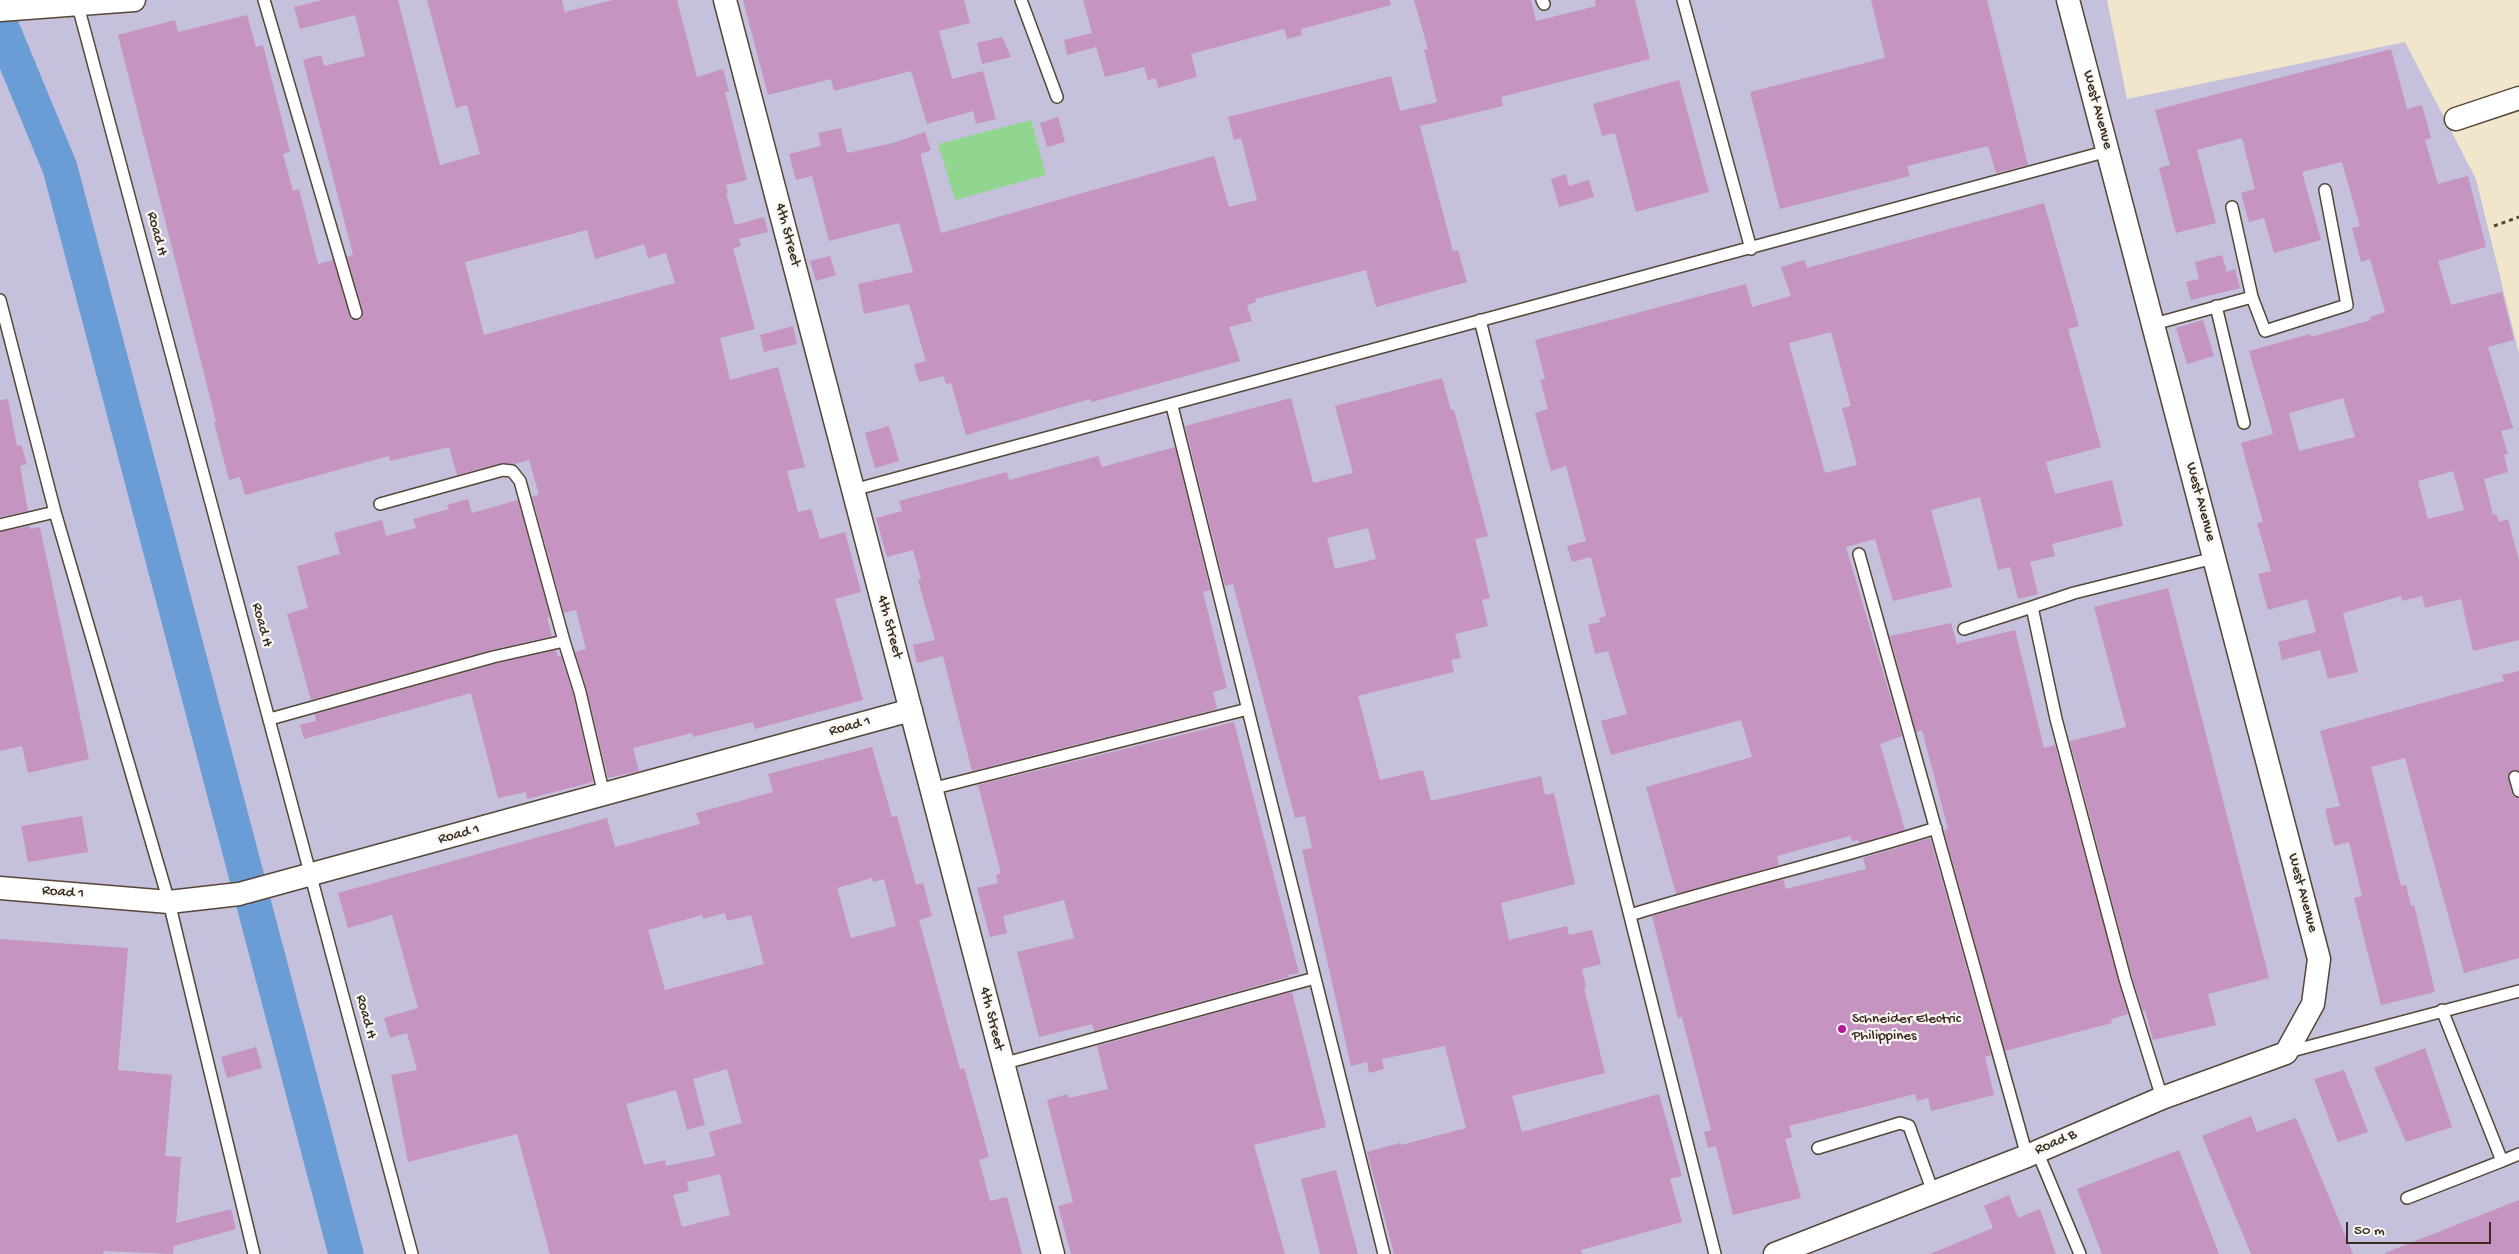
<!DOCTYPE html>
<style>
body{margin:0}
#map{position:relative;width:2519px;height:1254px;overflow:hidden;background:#f1e5cc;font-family:"Gochi Hand",sans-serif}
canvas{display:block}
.scale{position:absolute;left:2346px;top:1222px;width:145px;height:22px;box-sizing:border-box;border:2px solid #3b2a1e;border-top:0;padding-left:6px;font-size:15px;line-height:18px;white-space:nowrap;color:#3b2a1e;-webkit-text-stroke:4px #f6f6f2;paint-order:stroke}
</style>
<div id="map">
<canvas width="2519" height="1254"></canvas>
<div class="scale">50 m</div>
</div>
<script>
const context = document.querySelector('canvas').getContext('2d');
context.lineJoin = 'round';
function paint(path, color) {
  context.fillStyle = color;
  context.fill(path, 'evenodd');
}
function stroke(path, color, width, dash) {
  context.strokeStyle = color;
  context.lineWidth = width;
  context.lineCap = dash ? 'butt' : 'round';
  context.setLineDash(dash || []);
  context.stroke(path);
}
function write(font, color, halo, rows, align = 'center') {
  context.font = font + ' "Gochi Hand",sans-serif';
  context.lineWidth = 4.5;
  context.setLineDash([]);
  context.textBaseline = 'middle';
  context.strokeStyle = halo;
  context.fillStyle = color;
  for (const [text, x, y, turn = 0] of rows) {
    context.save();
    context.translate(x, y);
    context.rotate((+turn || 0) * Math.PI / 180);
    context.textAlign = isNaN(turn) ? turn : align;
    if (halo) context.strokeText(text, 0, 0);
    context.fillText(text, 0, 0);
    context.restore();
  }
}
const industrial = new Path2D(`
 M0,0h2107l20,99 278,-57 71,137 43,175v900h-2519z`);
const green = new Path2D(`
 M1031,120l15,55 -91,25 -17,-56z`);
const river = new Path2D(`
 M0,23l60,145 286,1086`);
const building = new Path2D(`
 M322,0h76l42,165 40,-11 -13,-49 -11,3 -29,-108h135l3,12 48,-12h64l20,77 26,-8 6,22 -4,1 22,88 -21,5 2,8h-2l9,32 29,-8 4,15 -29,7 2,7 -8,2 22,81 -35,9 10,42 48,-13 27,100 -18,4 11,41 13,-3 9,30 25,-7 16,60 -26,7 28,101 -108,29 -2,-7 -60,15 -1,-4 -59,15 6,23 -31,7 -21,-88 -12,-38 11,-3 -10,-39 -12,3 -32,-117 7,-1 -10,-35 -15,4 -13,-1 -44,12 -8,-28 -59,14 -1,-5 -144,39 -5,-18 -11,3 -15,-58 2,-1 -98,-386 57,-15 3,12 69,-17 9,32 7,-2 27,107 -7,2 10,37 6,-2 19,75 15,-4 16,55 2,4 7,1 4,-2 1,-7 -16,-54 6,-2 -50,-195 18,-5 3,11 41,-10 -10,-41 -55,14 -6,-22zM587,230l8,29 49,-15 4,14 18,-5 9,30 -191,52 -19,-73z
 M743,0h221l6,23 -31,8 13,48 31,-8 13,48 -20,5 -3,-13 -46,13 -16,-53 -77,20 -3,-12 -63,16z
 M1083,0h307l1,5 -90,24 1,6 -15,4 -3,-10 -93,25 6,23 -39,11 -2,-10 -8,2 -4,-13 -39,10 -9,-30 -29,8 -3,-15 28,-7z
 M1414,0h117l5,21 60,-15 -1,-6h40l15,59 -149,38 2,9 -83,20 33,125 5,-1 9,32 -91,25 -10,-37 -111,29 1,3 -9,3 5,16 -23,6 11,34 -148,41 -2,-3 -124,36 -15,-52 -5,1 -3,-8 -24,6 -5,-18 12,-3 -17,-57 -45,10 -6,-30 55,-12 -14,-49 -70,18 -17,-65 -16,4 -7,-26 32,-8 -3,-13 23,-5 6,25 46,-10 32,-11 6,18 -10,4v3l20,76 273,-77 15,51 28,-7 -16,-62 -7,2 -6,-23 163,-41 9,35 37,-9 -13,-52 4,-1z
 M1871,0h116l41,165 -32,8 -8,-27 -81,20 3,10 -130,33 -30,-117 135,-34z
 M1002,37l9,20 -29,7 -5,-21z
 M2391,49l16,60 15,-4 9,33 -6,2 13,44 30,-8 18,71 -48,14 13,44 51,-13 12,48 -26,7 25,81 -12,3 7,23 -4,1 4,17 -24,7 9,36 3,-1 3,8 9,-3 11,42v79l-46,11 -12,-52 -36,9 -3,-12 -20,5 -1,-5 -58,17 15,59 -30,7 -8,-29 -38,10 -4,-18 38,-10 -9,-33 -39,11 -10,-36 13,-3 -14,-48 6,-1 -22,-79 32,-9 -24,-83 61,-17 1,3 60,-17 -1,-3 15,-5 -15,-53 -9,3 -9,-34 8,-2 -18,-64 -40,10 19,68 -47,13 -10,-35 -15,4 -8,-29 14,-4 -13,-51 -45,12 19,73 -40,10 -17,-65 11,-3 -15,-55zM2343,398l12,39 -56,14 -10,-38zM2453,471l11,39 -36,9 -10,-38z
 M1679,80l30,112 -73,20 -21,-79 -13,3 -9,-32z
 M1058,117l7,25 -18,5 -7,-24z
 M1566,174l3,12 20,-6 5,17 -35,10 -8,-28z
 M2044,203l35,123 -11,3 33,118 -55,15 9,32 57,-14 11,46 -71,18 3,12 -25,6 8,32 -20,5 -8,-32 -12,3 -18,-73 -49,13 21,77 -59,14 -18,-62 -29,8 56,189 -22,8 25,86 -46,13 -1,-3 -6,1 -2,-5 -73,20 2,9 -103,29 -30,-107 106,-30 -11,-37 -130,35 -10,-34 26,-7 -19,-63 -13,3 -7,-29 12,-3 -1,-4 7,-2 -15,-59 -19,5 -5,-16 19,-5 -20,-75 -15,5 -16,-58 13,-4 -8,-29 5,-1 -10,-39 211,-56 6,23 39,-11 -10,-29 23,-7 3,8zM1831,332l20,74 -9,2 15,57 -32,8 -36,-130z
 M2222,255l5,17 8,-3 5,19 -49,12 -5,-18 13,-3 -4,-17z
 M830,256l6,19 -20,6 -6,-20z
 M2203,320l11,36 -27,8 -11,-36z
 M793,326l4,18 -33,8 -4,-17z
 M1442,378l9,32h3l34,126 -13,3 15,59 -8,2 6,26 -33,8 6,24 -10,2 3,12 -96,24 22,84 43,-10 8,31 110,-25 4,19 9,-2 21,91 -74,19 8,37 58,-14 2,9 23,-5 9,34 -19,5 4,18 -2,1 21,85 -93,23 10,36 137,-38 23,82 -12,3 12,43 -101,28 1,4h-188l-27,-102 33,-9 1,2 65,-17 -21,-82 -63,13 2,10 -15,4 -2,-11 -16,4 -49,-216 10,-2 -7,-32 -10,2 -62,-234 -8,2 -40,-160 106,-28 22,85 40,-10 -18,-67zM1368,528l8,31 -41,10 -8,-31z
 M8,399l9,47 4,-1 6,19 -7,2 8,45 -28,6v-117z
 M889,426l10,35 -24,7 -10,-35z
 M1175,447l35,143 -7,2 24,96 -14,4 4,17 -245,62 -29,-115 -26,7 -4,-18 22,-5 -17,-60 3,-1 -8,-29 -26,7 -11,-39 26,-7 -3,-10 108,-29 2,8 89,-24 4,11z
 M468,499l4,14 46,-13 32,117 -3,1 5,18 -61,14 -180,50 -24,-86 21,-6 -11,-42 43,-12 -6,-21 48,-13 4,16 30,-8 -3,-9 36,-10 -2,-4z
 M30,526v3l10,-2 49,232 -61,14 -6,-27 -22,5v-219z
 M2168,588l101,390 -61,16 8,31 -63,15 -8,-30 -2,1 -11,-34 -62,-236 56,-14 -32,-120z
 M1951,623l6,21 58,-14 29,118 11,-3 73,269 -17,5 1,4 -107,28 -61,-221 4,-1 -26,-99 -6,2 -26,-96z
 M556,650l2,6h3l12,38 20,87 -4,2 -62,16 -1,-7 -28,6 -27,-105 -167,46 -4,-14 16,-4 -1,-7 180,-50z
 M2519,671v100l-7,-1 -4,6 4,18 7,4v160l-55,15 -59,-215 -34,9 30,119 5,-1 5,21 3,-1 21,87 -54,13 -27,-107 8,-2 -13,-54 -15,4 -9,-37 15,-3 -20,-75 184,-50 -2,-6z
 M1234,722l65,251 -11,2 1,2 -195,54 -2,-7 -53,13 -22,-85 57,-14 -10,-38 -61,16 4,17 -17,4 -13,-49 21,-5 -2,-8 5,-2 -23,-88z
 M872,747l20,70 5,-1 19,69 7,-2 9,33 -13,4 41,149 4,-1 25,89 -10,3 11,41 17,-4 15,57h-472l-33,-120 -109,28 -17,-87 26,-5 -10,-37 -17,5 -6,-20 34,-10 -26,-93 -44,13 -10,-35 269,-75 8,29 85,-23 -4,-11 77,-21 -5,-18zM872,878l1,4 11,-3 12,47 -45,12 -14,-50zM725,913l2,8 24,-6 13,49 -99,26 -17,-60 54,-15 1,4zM727,1069l15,54 -33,9 6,24 -49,10 -1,-6 -21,5 -18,-61 50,-14 11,40 18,-5 -12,-46zM720,1174l10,41 -48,12 -9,-32 16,-4 -2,-9z
 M82,816l6,36 -60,10 -7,-36z
 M1930,838l61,217 -6,2 9,38 -63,16 -3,-13 -11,3 -2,-7 -126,32 3,11 -7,2 16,59 -68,17 -17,-69 -8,2 -4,-16 7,-2 -29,-113 -4,1 -26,-102 131,-37 3,10 80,-20 -3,-11z
 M0,939l128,9 -10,122 54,5 -7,81 16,1 -5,66 55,-14 5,20 -62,17 -1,8 -69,-3 -1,3h-103z
 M1292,992l34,135 -72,18 31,109h-214l-13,-48 15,-4 -26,-102 21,-6 1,4 39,-9 -11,-43z
 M256,1047l6,21 -35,10 -6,-21z
 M2425,1048l27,79 -46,15 -32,-74z
 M2344,1070l24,62 -30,10 -24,-63z
 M2251,1116l6,16 39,-14 57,136h-102l-49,-118z
 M2179,1150l40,104h-117l-25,-65z
 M1336,1170l15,58 7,26h-38l-19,-75z
 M2009,1195l9,23 22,-9 16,45h-126l63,-26 -9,-22z
 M2519,1200v54h-134v-1z`);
const path = new Path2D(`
 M2494,226l25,-9`);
const service = new Path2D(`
 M264,0l92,313
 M1021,0l36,97
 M1542,0l2,4
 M1683,0l68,249
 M77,2l335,1252
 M2232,207l20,90 13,34 82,-26 -22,-115
 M0,300l55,212 114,390 85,352
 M2216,306l28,117
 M1480,320l235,934
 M2154,324l98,-27
 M1172,406l212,848
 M853,490l1255,-339
 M380,504l123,-34 9,1 8,10 44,160
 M0,525l55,-13
 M1859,554l168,602
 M1964,629l68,-22
 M270,719l223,-62 71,-16 16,51 24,103
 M2515,777l4,14
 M931,789l317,-80
 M1630,915c101,-31 204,-55 306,-87
 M2442,1010l60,151 17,-7
 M2288,1052l231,-61
 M1002,1064l313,-86
 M2162,1098l-37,-119 -69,-260 -24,-112 42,-14 140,-35
 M1818,1148l82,-25 9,3 24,66
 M2037,1151l43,103
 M2407,1198l95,-37`);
const minor = new Path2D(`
 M725,0l328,1254
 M0,10l134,-10
 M2456,119l63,-21
 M0,888l169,14 70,-8 672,-184
 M1775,1254l252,-98 135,-58 124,-45 27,-49 6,-45 -251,-959`);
const markers = [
 [1842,1029,5,"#b5179e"]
];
const streetNames = [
 ["West Avenue",2097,110,75],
 ["Road H",156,234,75],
 ["4th Street",787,235,75],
 ["West Avenue",2200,502,75],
 ["Road H",261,625,75],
 ["4th Street",889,627,75],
 ["Road 1",850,727,-15],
 ["Road 1",459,835,-15],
 ["Road 1",63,893,5],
 ["West Avenue",2302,893,75],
 ["Road H",365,1017,75],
 ["4th Street",991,1019,76],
 ["Road B",2056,1143,-23]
];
const poiNames = [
 ["Schneider Electric",1852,1020],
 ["Philippines",1852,1037]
];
paint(industrial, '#c5c0db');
paint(green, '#91d690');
stroke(river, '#6a9cd5', 35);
paint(building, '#c694c0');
stroke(service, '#564638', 14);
stroke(minor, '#564638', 25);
stroke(path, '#564638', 3, [4, 4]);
stroke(service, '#fff', 11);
stroke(minor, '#fff', 22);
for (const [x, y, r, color] of markers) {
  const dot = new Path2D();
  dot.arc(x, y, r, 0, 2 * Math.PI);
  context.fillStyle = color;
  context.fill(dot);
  stroke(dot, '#f6f6f2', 2);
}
write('15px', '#3b2a1e', '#f6f6f2', streetNames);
write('15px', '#3b2a1e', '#f6f6f2', poiNames, 'left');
</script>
